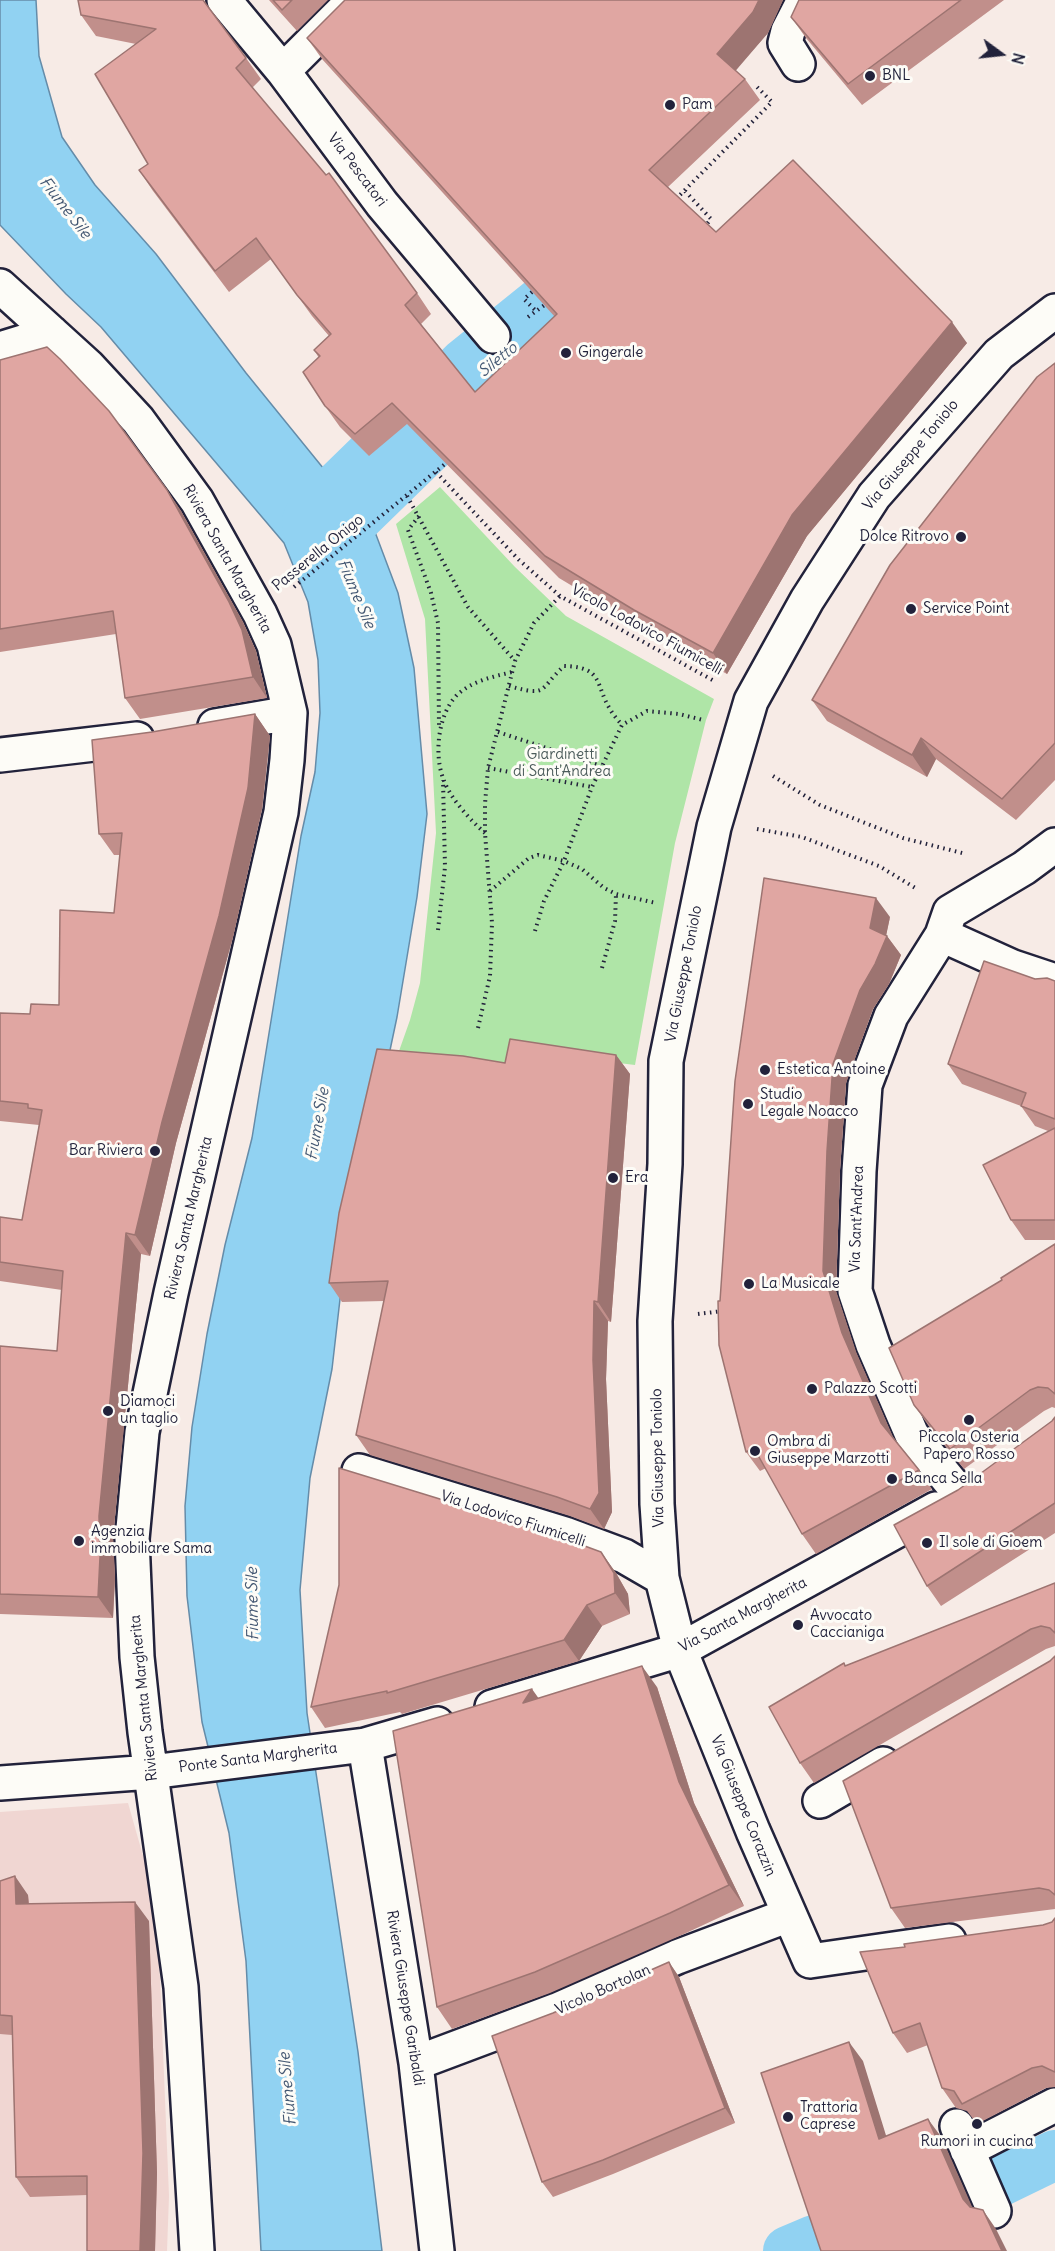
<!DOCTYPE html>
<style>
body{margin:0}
#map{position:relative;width:1055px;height:2251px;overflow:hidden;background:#f7ebe6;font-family:Delius,sans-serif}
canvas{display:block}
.north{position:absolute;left:971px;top:24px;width:60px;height:60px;-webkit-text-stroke:4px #fdfcf7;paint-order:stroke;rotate:105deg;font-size:16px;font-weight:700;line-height:24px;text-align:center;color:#22223b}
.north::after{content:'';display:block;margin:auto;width:21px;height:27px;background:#22223b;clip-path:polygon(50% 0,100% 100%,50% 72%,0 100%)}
</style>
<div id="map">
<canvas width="1055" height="2251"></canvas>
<div class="north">N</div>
</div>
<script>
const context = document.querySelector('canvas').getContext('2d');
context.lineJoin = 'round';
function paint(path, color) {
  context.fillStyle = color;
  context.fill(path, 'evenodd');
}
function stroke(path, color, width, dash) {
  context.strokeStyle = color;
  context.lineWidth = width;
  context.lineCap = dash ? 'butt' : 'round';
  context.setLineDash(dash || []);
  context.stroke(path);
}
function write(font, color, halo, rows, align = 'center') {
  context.font = font + ' Delius,sans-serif';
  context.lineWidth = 6;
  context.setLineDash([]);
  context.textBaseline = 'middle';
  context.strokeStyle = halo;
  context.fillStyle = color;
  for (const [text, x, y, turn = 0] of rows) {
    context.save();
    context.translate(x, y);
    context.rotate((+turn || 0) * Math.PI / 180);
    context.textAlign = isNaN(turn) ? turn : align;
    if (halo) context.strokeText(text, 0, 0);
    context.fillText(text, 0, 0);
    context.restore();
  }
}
const built = new Path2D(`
 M128,1803l29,102 12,291 -2,55h-167v-439z`);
const green = new Path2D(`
 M440,487l75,80 51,49 148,83 -8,21 -31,123 -40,222 -113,-14 -4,31 -119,-31 11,-31 10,-37 16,-150 -11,-214 -29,-95z`);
const water = new Path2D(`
 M0,0h36l3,56 23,81 33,48 61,69 90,119 129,159 23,61 16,75 13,146 -10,83 -20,120 -54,256 -11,96 -22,109 -10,112 7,123 51,339 24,199h-121l-15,-290 -17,-128 -27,-111 -15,-126 -2,-90 7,-79 15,-93 18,-89 27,-107 49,-302 14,-64 5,-59 -2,-53 -10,-58 -24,-59 -183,-216 -35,-33 -66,-69z`);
const canal = new Path2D(`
 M989,2187l66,-32
 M788,2251l26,-11`);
const river = new Path2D(`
 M325,524l151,-147 170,-137`);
const path = new Path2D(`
 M685,191l26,28 -5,6
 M676,199l96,-97 -16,-16
 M532,292l-8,7 13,13
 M528,317l18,-13
 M436,472l83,88 41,36 156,86
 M407,496l61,111 47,54
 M419,516l-11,14 23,63 7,30 1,104
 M294,587l151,-123
 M509,686c40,11 29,4 55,-20 40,1 31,19 46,43 3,6 8,11 12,16
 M498,732l103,34
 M488,768l104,19
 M773,776l47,29 83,33 63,16
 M757,829l45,8 77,29 38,23
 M485,833c-15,-13 -36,-36 -42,-55 -9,-24 -5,-64 14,-83 15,-14 35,-18 55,-23
 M490,891l39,-33 9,-3 26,6 18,8 22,19 12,6 40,9
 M438,930l7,-63 -2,-87
 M535,931l9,-30 20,-40 28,-74 30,-62 25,-14 32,3 24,6
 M602,968l13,-47 1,-27
 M478,1028l12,-52 2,-53 -7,-90v-29l3,-36 27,-107 19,-38 26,-27
 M698,1314l25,-3`);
const minor = new Path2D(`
 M224,0l59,71 99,133 111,132
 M798,64l-13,-21 3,-12 16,-31
 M283,71l71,-71
 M0,286l88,80 50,54 59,81 63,113 14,31 16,68 -3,47 -6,52 -110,481 -29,139 -10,107 5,118 8,75 36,255 16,264
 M0,349l52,-16
 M215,726l75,-13
 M0,755l137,-16
 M942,935l71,32 42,14
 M359,1471l206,63 59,22 38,22
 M961,1495l-49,-60 -39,-90 -18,-54 4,-120 6,-86 26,-69 51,-81 8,-23 74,-44 31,-23
 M492,1707l188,-57 256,-141
 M365,1745l51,318 21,188
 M0,1783l151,-11 214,-27 72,-21
 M820,1801l63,-37
 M949,1941l-139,20 -57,-130 -73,-181 -18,-72 -5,-74 -2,-183 10,-157 1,-103 48,-234 37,-126 56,-101 67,-104 125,-142 56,-43
 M416,2063l141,-53 120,-53 112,-42
 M957,2126l37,85
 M967,2150l88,-45`);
const wall = new Path2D(`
 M78,0l168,58 15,21 -9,9 165,205 14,21 -10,10 54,68 80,-75 -233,-258 -15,-21 38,-38h438l-15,33 -33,37 10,9 15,21 -92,87 48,45 251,111 -160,193 -80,138 -78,-42 -90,-54 -152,-154 -38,32 -29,-29 -15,-21 -6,-48 -5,-8 15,-14 -17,-20 -41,-57 -42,33 -76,-101 -14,-21 9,-6 -12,-120 -40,-8 -15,-21z
 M269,0h59l-31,31z
 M799,0h205l-142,105 -56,-67 -15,-21z
 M0,360l167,130 14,21 62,111 13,29 11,47 -127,21 -15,-21 -9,-64 -116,18z
 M1055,363v417l-39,40 -80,-61 -9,18 -100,-56 -15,-21z
 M255,714l15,22 -8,73 -29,128 -57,206 -26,113 -9,-2 -28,283 2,41 -2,40 -113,-4v-268l57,5 5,-61 -62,-9v-64l22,3 17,-95 -39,-4v-108l30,1 29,-9 55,-92 6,-58h-6l-15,-21 53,-102z
 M890,917l-4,18 15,20 -12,29 -16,25 -27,74 -6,87 -4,121 20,61 37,85 26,33 13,19 -116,65 -14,-20 -36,-66 -6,3 -14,-19 -26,-151z
 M1035,979l20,2v259h-30l-14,-20 37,-89 -13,-5 -14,-20 -59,-22 -14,-20z
 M616,1055l14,19 -19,248 -3,-1 -2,58 6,133 -8,17 -34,-13 -200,-61 -14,-20 28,-134 -42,1 -13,-19 176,-220z
 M1055,1244v164l-3,-1 -8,4 -80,58 -36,-44 -14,-20 88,-125z
 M1055,1417v116l-114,73 -14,-20 31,-96 94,-69z
 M601,1552l15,21 12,21 2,20 -28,12 -23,35 -177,53 -2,-2 -75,16 -14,-21z
 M1055,1583v63l-9,3 -232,134 -14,-20 44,-100 2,3z
 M1055,1656v253l-150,19 -14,-20 159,-247z
 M657,1687l37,116 50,103 -60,28 -134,59 -98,36 -15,-22 102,-309z
 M0,1881l28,14 1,9 120,17 8,252 -2,78h-68v-56l-57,2 -14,-20 -4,-142 -12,-1z
 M1055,1918v169l-9,1 -69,36 -10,-13 -11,-3 -14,-20 -14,-43 -21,8 -14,-20 12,-86 138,-22 9,-3z
 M669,1962l10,15 56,146 -122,51 -60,23 -11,-15 11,-169z`);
const shadedWall = new Path2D(`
 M759,0h24l-15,33 -36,42 -15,-21z
 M952,322l15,21 -160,193 -80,138 -14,-21 79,-138z
 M167,490l14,21 62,111 13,29 11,47 -14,-21z
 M255,714l15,22 -8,73 -29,128 -57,206 -26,113 -15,-21z
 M921,738l15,21 -9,18 -15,-22z
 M876,898l14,19 -5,24 2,-5 14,19 -12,29 -16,25 -27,74 -6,87 -4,121 20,61 39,90 -14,-19 -39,-90 -19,-62 4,-120 6,-87 37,-136z
 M616,1055l14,19 -19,248 -13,-20z
 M126,1233l15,21 -28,283 2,41 -2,40 -15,-21 1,-81z
 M594,1301l14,20 -2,58 6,133 -8,17 -14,-20z
 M601,1552l15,21 12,21 2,20 -15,-21z
 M587,1605l15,21 -23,35 -15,-21z
 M642,1666l15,21 37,116 50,103 -15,-21 -50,-103z
 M532,1689l15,21 -24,-7z
 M15,1876l13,19 2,28 -14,-19z
 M135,1902l14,19 8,252 -2,78h-15z
 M669,1962l10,15 56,146 -10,-15z
 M849,2042l14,19 30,97 -14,-19z
 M928,2119l14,19 35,80 -14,-19z
 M983,2210l13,19 11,22h-5z`);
const building = new Path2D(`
 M78,0h125l43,58 -10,10 90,107 3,-2 88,120 -12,12 70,87 82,-78 -250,-276 38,-38h414l-6,12 -36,42 28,25 -96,91 67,62 77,-72 159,162 -160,193 -79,138 -79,-43 -89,-54 -153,-153 -37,31 -30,-28 -22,-34 17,-16 -6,-6 17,-16 -34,-39 -41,-57 -41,33 -76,-101 9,-6 -53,-90 61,-45 -75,-14z
 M273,0h19l-10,10z
 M799,0h162l-113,84 -57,-67z
 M47,347l13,12 49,52 58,79 62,112 13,28 11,47 -128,21 -12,-87 -113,18v-269z
 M1055,363v380l-53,56 -81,-61 -9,17 -100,-55 78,-135 147,-188z
 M255,714l-7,74 -29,128 -57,206 -27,113 -9,-2 -27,283 1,41 -2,40 -98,-3v-248l57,5 6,-80 -63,-9v-45l22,3 20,-110 -14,-2v-4l-28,-3v-88l30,1 1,-10 28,1 1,-95 54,3 8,-80 -23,1 -7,-94 60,-8z
 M764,878l112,20 -6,30 17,8 -12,28 -15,26 -27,74 -6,87 -4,120 19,62 39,90 38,47 -117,64 -48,-86 -8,4 -27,-107 -1,-44h2l15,-220z
 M984,961l51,18 12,-1 8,3v138l-34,-13 5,-13 -78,-29z
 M510,1039l106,16 -18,247 -4,-1 -1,59 6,133 -9,16 -33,-12 -201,-62 32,-154 -59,2 10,-70 38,-164 86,7 42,7z
 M1055,1128v92h-44l-28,-55z
 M1055,1244v150l-7,-6 -10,-1 -8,3 -80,59 -36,-44 -25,-57 113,-68 -1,-2z
 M1055,1417v86l-128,83 -33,-61 64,-35 94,-69z
 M339,1468l205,63 57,21 13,21 1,20 -28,12 -23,35 -177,53v-2l-76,16 28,-122z
 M1055,1583v50l-5,-5 -9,-2 -10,3 -231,134 -31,-56 75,-44 1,3z
 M1055,1656v239l-6,-5 -10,-2 -148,20 -48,-127 207,-120z
 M642,1666l37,116 50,103 -59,28 -135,59 -98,35 -44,-276 139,-42 -9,14z
 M15,1876l1,28 119,-2 8,251 -3,98h-53v-75l-71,1 -4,-161 -12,-1v-134z
 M1055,1918v154l-13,-6 -10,2 -70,36 -8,-13 -12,-3 -22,-65 -27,10 -33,-81 45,-5 -1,-3 139,-19 9,-3z
 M669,1962l56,146 -122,52 -61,22 -50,-146 61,-23z
 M849,2042l30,97 49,-20 35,80 7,8 13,3 19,41h-181l-60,-178z`);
const markers = [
 [870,76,6,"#22223b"],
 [670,105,6,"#22223b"],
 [566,353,6,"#22223b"],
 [961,537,6,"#22223b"],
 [911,609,6,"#22223b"],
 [765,1070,6,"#22223b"],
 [748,1104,6,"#22223b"],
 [155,1151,6,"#22223b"],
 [613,1178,6,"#22223b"],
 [749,1284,6,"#22223b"],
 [812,1389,6,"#22223b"],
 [108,1411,6,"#22223b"],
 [969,1420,6,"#22223b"],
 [755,1451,6,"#22223b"],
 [892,1479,6,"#22223b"],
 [79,1541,6,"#22223b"],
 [927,1543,6,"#22223b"],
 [798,1625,6,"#22223b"],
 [788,2117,6,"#22223b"],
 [977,2124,6,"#22223b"]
];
const poiNames = [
 ["BNL",882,76],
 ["Pam",682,105],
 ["Gingerale",578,353],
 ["Dolce Ritrovo",949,537,"right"],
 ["Service Point",923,609],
 ["Estetica Antoine",777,1070],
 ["Studio",760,1095],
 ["Legale Noacco",760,1112],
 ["Bar Riviera",143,1151,"right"],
 ["Era",625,1178],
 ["La Musicale",761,1284],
 ["Palazzo Scotti",824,1389],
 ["Diamoci",120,1402],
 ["un taglio",120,1419],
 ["Piccola Osteria",969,1438,"center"],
 ["Papero Rosso",969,1455,"center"],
 ["Ombra di",767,1442],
 ["Giuseppe Marzotti",767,1459],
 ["Banca Sella",904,1479],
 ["Agenzia",91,1532],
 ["immobiliare Sama",91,1549],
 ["Il sole di Gioem",939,1543],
 ["Avvocato",810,1616],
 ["Caccianiga",810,1633],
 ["Trattoria",800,2108],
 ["Caprese",800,2125],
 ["Rumori in cucina",977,2142,"center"]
];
const streetNames = [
 ["Via Pescatori",357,170,53],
 ["Via Giuseppe Toniolo",911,455,-50],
 ["Passerella Onigo",318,553,-39],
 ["Riviera Santa Margherita",227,559,61],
 ["Vicolo Lodovico Fiumicelli",647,630,29],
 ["Via Giuseppe Toniolo",684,974,-79],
 ["Riviera Santa Margherita",189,1218,-77],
 ["Via Sant'Andrea",857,1219,-88],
 ["Via Giuseppe Toniolo",658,1458,-91],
 ["Via Lodovico Fiumicelli",513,1519,18],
 ["Via Santa Margherita",743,1615,-28],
 ["Riviera Santa Margherita",144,1698,-96],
 ["Ponte Santa Margherita",258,1758,-7],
 ["Via Giuseppe Corazzin",743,1806,68],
 ["Vicolo Bortolan",603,1990,-24],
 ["Riviera Giuseppe Garibaldi",405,1998,81]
];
const parkNames = [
 ["Giardinetti",562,755],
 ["di Sant'Andrea",562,772]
];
const waterNames = [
 ["Fiume Sile",65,208,52],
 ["Siletto",498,360,-39],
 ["Fiume Sile",356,594,67],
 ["Fiume Sile",318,1124,-80],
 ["Fiume Sile",253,1604,-91],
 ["Fiume Sile",288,2089,-95]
];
paint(built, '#f0d6d2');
paint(green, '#afe5a7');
paint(water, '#91d2f2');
stroke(water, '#658ca9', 1.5);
stroke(canal, '#91d2f2', 50);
stroke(river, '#91d2f2', 86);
stroke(minor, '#22223b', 38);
stroke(path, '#22223b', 4, [1.5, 4.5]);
stroke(minor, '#fdfcf7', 33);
paint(wall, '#c18f8b');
paint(shadedWall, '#9d7471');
paint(building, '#e0a6a2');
stroke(building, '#9d7471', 1.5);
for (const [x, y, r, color] of markers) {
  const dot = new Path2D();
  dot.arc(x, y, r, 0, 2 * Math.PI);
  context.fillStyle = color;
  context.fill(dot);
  stroke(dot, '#fdfcf7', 2);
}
write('15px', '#22223b', '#fdfcf7', poiNames, 'left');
write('15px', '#22223b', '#fdfcf7', streetNames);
write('15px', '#4c5c5b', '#fdfcf7', parkNames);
write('italic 16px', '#435772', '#fdfcf7', waterNames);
</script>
